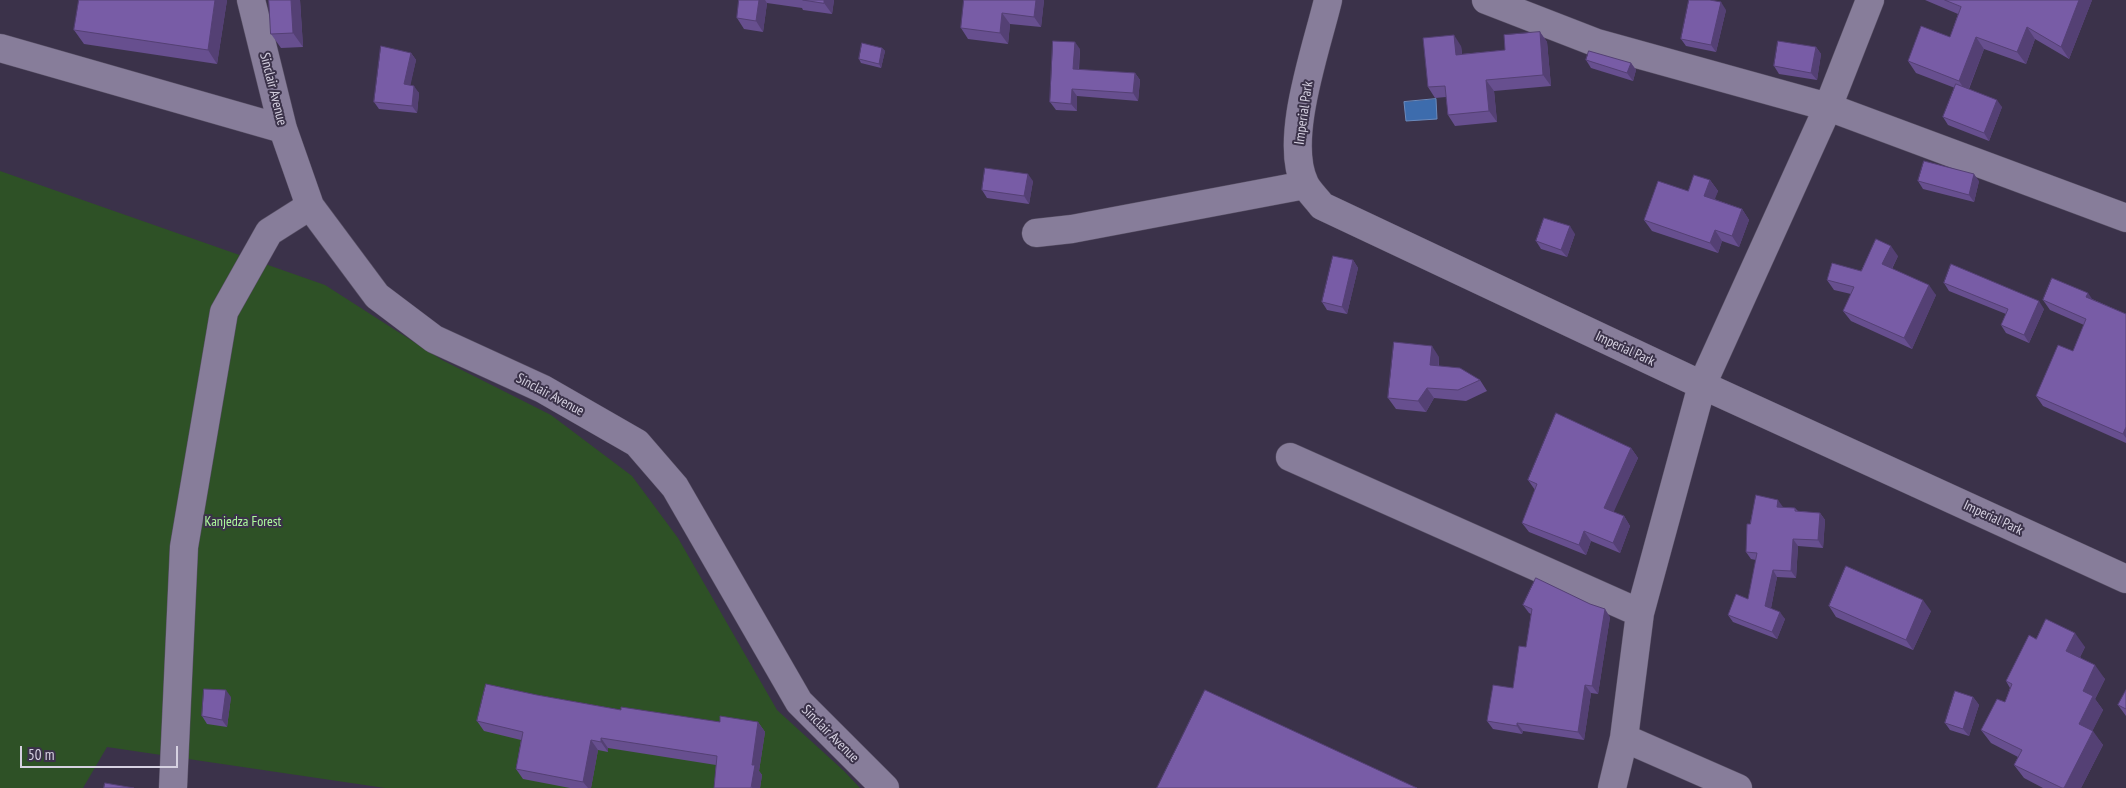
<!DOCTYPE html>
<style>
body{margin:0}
#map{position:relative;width:2126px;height:788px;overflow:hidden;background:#3b324a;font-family:"PT Sans Narrow",sans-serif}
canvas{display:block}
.scale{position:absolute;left:20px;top:746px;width:158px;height:22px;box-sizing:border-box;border:2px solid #d6d1e1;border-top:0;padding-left:6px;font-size:15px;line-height:18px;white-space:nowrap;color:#d6d1e1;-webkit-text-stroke:4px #3b324a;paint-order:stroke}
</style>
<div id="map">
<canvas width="2126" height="788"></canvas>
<div class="scale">50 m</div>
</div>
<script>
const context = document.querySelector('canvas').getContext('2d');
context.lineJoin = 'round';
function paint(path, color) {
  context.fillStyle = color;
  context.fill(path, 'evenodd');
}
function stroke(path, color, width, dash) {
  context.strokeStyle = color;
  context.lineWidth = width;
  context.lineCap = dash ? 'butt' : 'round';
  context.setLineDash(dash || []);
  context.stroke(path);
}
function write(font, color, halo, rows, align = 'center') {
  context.font = font + ' "PT Sans Narrow",sans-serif';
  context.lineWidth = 4;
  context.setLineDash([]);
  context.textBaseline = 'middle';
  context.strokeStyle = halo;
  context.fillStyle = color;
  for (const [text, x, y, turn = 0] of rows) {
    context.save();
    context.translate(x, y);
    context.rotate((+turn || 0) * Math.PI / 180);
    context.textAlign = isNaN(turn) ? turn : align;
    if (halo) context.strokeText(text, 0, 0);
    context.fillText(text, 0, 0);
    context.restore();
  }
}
const green = new Path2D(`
 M0,171l325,114 117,75 109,55 81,61 46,62 99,172 67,61 16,17h-475l-278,-41 -24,41h-83z`);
const water = new Path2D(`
 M1436,99l1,20 -31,2 -2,-19z`);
const minor = new Path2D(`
 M251,0l32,129 27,77 67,90 57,43 109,50 94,54 38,44 124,215 86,86
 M1328,0c-11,47 -45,140 -23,184 4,8 12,15 17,22l380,179 424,194
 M1486,0l111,43 231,64 298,111
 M0,48l283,81
 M1036,233l36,-4 233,-44
 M1290,457l350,156
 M1624,738l114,50
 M173,788l11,-241 40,-235 45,-80 41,-26
 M1612,788l12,-50 16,-125 62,-228 126,-278 42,-107`);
const wall = new Path2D(`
 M79,0h148l-10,64 -133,-20 -10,-14z
 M269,0h31l3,47 -22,1 -10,-14z
 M739,0h95l-2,14 -29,-4 -1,-2 -35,-5 -4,29 -19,-3 -7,-11z
 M964,0h80l-3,27 -31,-3 -2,20 -40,-5 -7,-11z
 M1925,0h167l-23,59 -34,-20 -9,25 -42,-15 -15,40 33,18 -13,34 -41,-16 -5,-8 12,-29 -39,-15 -8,-12 42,-24 8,-23z
 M1726,10l-10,42 -30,-6 -5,-7z
 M1540,32l7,10 4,44 -57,5 3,31 -42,4 -7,-11 -2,-18 -11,1 -7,-11 33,-41 1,8 43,-4z
 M1816,47l5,7 -4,26 -38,-6 -5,-8z
 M882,48l3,3 -4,17 -20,-5 -2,-4z
 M1080,49l-1,21 56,3 5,7 -2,21 -61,-5v15l-21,-1 -6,-8z
 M411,53l5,7 -6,25 9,8 -2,20 -38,-4 -5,-7z
 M1586,60l45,3 5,7 -3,11 -42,-13z
 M1710,180l8,11 -4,8 28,10 7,11 -10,27 -17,-6 -4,12 -66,-22 -8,-11 44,-29z
 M1033,181l-4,23 -42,-6 -5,-8z
 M1918,181h61l-5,21 -51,-13z
 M1575,234l-8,23 -26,-8 -5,-8z
 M1898,256l-6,13 44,26 -24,54 -61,-28 -8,-10 8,-17 -17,-4 -7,-10 34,-9z
 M1353,260l5,8 -11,46 -20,-4 -5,-8z
 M1944,283l100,26 -15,34 -23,-10 -5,-8 5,-11 -57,-23z
 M2092,299l34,15v129l-83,-37 -7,-10 37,-45 11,-26 -34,-15 -7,-10z
 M1439,357v9l41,14 7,11 -21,10 -32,-3 -8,14 -30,-3 -8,-11z
 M1631,448l7,10 -25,54 11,4 6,10 -10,27 -29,-12 -5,14 -57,-23 -7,-9 13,-33 -7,-10z
 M1783,507l12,1 3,3 22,2 5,7 -2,28 -25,-2 -2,32 -19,-1 -6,31 14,11 -8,20 -44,-17 -5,-7 20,-16 8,-39 -5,-1 -5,-7z
 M1523,605l87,12 -12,77 -7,-1 -7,47 -61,-9 -1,3 -29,-5 -6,-8 26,-33 13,-41 5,-33 -2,-1z
 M1829,606l102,5 -18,39 -77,-33z
 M2036,639l49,8 -5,10 25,22 -10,20 8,11 -11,21 11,14 -22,43h-38l-19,-10 -10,-13 4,-8 -27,-14 -10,-13 24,-28 5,-14 -4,-7z
 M2126,690v26l-8,-11z
 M537,695l84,15 99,12h38l7,10 -6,39 3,4 -2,13h-46l2,-23 -108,-17v4l-10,-2 -7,38h-21l-47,-9 -7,-10 5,-29 -37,-9 -7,-10z
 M231,697l-4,30 -20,-3 -5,-8z
 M1973,697l6,8 -10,31 -19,-6 -5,-7z`);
const shadedWall = new Path2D(`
 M215,0h12l-10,64 -9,-14z
 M291,0h9l3,47 -10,-14z
 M759,0h6l2,3 -4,29 -7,-11z
 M824,0h10l-2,14 -8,-11z
 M1036,0h8l-3,27 -7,-10z
 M2079,0h13l-23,59 -8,-12z
 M1721,2l5,8 -10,42 -5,-7z
 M1002,13l8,11 -2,20 -8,-11z
 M2027,27l8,12 -9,25 -9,-12z
 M1540,32l7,10 4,44 -8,-11z
 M1454,35l7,11 2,20 -7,-11z
 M1976,37l8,12 -17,44 -8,-12z
 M1075,42l5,7 -2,28 -5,-8z
 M1816,47l5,7 -4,26 -6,-7z
 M882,48l3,3 -4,17 -2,-4z
 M411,53l5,7 -7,32 -5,-8z
 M1631,63l5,7 -3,11 -6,-8z
 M1135,73l5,7 -2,21 -5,-8z
 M1486,80l8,11 3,31 -8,-11z
 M414,86l5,7 -2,20 -5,-7z
 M1072,89l5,7v15l-6,-7z
 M1997,100l5,7 -13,34 -5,-8z
 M1028,174l5,7 -4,23 -5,-8z
 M1974,174l5,7 -5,21 -5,-7z
 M1710,180l8,11 -6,16 -8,-11z
 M1742,209l7,11 -10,27 -7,-11z
 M1570,226l5,8 -8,23 -6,-7z
 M1715,230l7,11 -4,12 -8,-10z
 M1891,246l7,10 -9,18 -7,-10z
 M1353,260l5,8 -11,46 -5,-7z
 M1929,285l7,10 -24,54 -8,-11z
 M2088,293l7,10 -9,-6z
 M2039,301l5,8 -15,34 -5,-8z
 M1432,346l7,11 -1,18 -8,-10z
 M1427,388l7,10 -8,14 -8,-11z
 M2126,427v11l-3,-4z
 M1631,448l7,10 -27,60 -7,-10z
 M1778,500l5,7h-6z
 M1820,513l5,7 -2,28 -5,-8z
 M1624,516l6,10 -10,27 -7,-10z
 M1584,531l7,10 -5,14 -7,-10z
 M1793,539l5,7 -2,32 -5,-7z
 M1773,570l4,7 -7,36 -5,-7z
 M1923,600l8,11 -18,39 -7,-10z
 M1605,609l5,8 -12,77 -6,-8z
 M1780,612l5,7 -8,20 -5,-7z
 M2075,633l10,14 -9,18 -10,-14z
 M2095,665l10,14 -10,20 8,11 -14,28 -10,-14 4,-33z
 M1585,685l6,8 -7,47 -6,-8z
 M226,690l5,7 -4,30 -5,-7z
 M1973,697l6,8 -10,31 -6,-7z
 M758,722l7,10 -6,39 3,4 -2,13h-8v-23z
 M1517,723l6,8 -1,3 -5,-8z
 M2093,731l10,14 -22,43h-17z
 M601,738l7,10v4l-7,-10z
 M591,740l7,10 -7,38h-3l-5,-6z`);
const building = new Path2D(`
 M79,0h136l-7,50 -134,-20z
 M269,0h22l2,33 -22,1z
 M739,0h20l-3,21 -19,-3z
 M803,0h21v3z
 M964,0h72l-2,17 -32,-4 -2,20 -39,-5z
 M1689,0h21l11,2 -10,43 -30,-6z
 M1945,0h134l-18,47 -34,-20 -10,25 -41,-15 -17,44 -51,-20 13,-35 29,11 11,-30z
 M1540,32l3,43 -57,5 3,31 -41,4 -3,-29 -17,1 -5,-49 31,-3 2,20 49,-5 -1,-15z
 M1053,41l22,1 -2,27 62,4 -2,20 -61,-4 -1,15 -21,-2z
 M1778,41l38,6 -5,26 -37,-7z
 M862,43l20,5 -3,16 -20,-5z
 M381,46l30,7 -7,31 10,2 -2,20 -38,-4z
 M1589,51l42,12 -4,10 -41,-13z
 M1956,84l41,16 -13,33 -41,-16z
 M1924,161l50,13 -5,21 -51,-14z
 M985,168l43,6 -4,22 -42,-6z
 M1694,175l16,5 -6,16 38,13 -10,27 -17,-6 -5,13 -66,-23 14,-39 30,10z
 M1544,218l26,8 -9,24 -25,-9z
 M1876,239l15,7 -9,18 47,21 -25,53 -61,-27 11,-24 -27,-7 5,-17 29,8z
 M1333,256l20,4 -11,47 -20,-5z
 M1951,264l88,37 -15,34 -23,-10 7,-16 -64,-26z
 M2052,278l36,15 -2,4 40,17v113l-3,7 -87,-38 22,-51 15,6 13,-32 -43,-19z
 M1394,342l38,4 -2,19 30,3 20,12 -22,10 -31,-2 -9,13 -30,-3z
 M1556,413l75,35 -27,60 20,8 -11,27 -29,-12 -5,14 -57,-22 15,-39 -9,-4z
 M1756,495l22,5 -1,7 18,1v3l25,2 -2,27 -25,-1 -2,32 -18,-1 -8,36 15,6 -8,20 -44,-17 8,-21 12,5 9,-46 -11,-1 1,-28h3z
 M1846,566l77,34 -17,40 -77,-34z
 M1536,578l54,26 15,5 -13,77 -7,-1 -7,47 -61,-9v3l-30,-5 6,-36 20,3 6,-42 7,1 6,-38 -9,-4z
 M2046,619l29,14 -9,18 29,14 -12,26 10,5 -14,28 14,7 -29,57h-2l-48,-23 8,-15 -41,-20 16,-31 8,3 7,-18 -6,-3 23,-46 7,4z
 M486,684l51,11 84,15v-3l99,15v-6l38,6 -6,43h3l-4,23h-37l3,-32 -116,-18v4l-10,-2 -8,42 -67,-13 7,-37 -46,-11z
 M204,689l22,1 -4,30 -20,-4z
 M1205,690l212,98h-260z
 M2126,690v19l-8,-4z
 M1955,691l18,6 -10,32 -18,-6z
 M105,783l29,5h-30z`);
const streetNames = [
 ["Sinclair Avenue",273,89,76],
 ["Imperial Park",1304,113,-82],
 ["Imperial Park",1625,349,25],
 ["Sinclair Avenue",550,395,28],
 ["Imperial Park",1993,518,25],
 ["Sinclair Avenue",830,734,45]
];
const parkNames = [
 ["Kanjedza Forest",243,522]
];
paint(green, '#2e5126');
paint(water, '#3d6cad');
stroke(water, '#6b8abd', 1);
stroke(minor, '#585065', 29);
stroke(minor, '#877d9a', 28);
paint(wall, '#674f8f');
paint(shadedWall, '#544074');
paint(building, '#785ca6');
stroke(building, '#544074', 1);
write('14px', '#d6d1e1', '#3b324a', streetNames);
write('14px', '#adfb9c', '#3b324a', parkNames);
</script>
